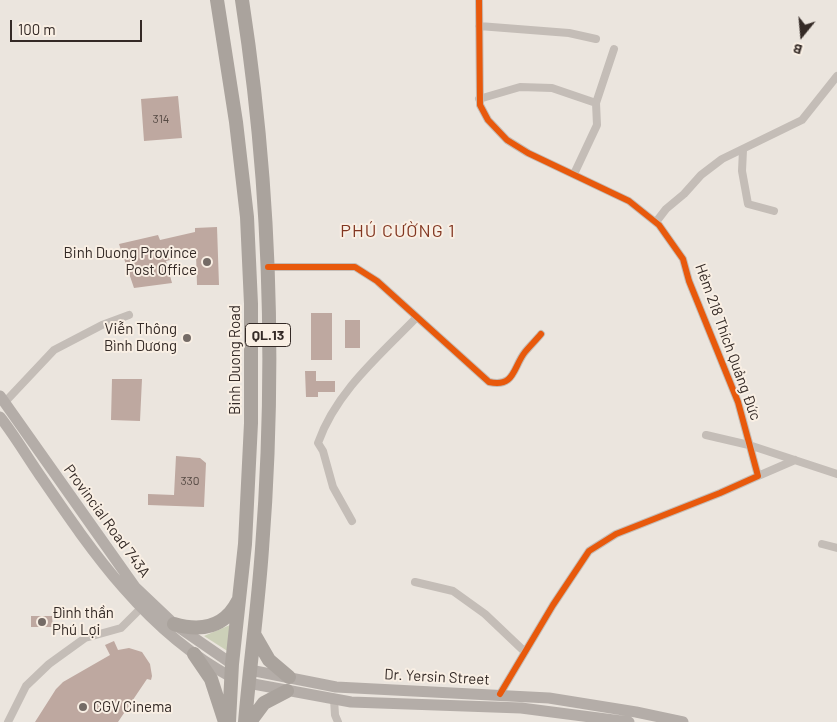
<!DOCTYPE html>
<meta charset="utf-8">
<style>
body{margin:0}
#map{position:relative;width:837px;height:722px;overflow:hidden;background:#ebe5de;font-family:Barlow,sans-serif}
canvas{display:block}
.north{position:absolute;left:777px;top:10px;width:50px;height:50px;-webkit-text-stroke:4px #f9efe4;paint-order:stroke;rotate:197deg;font-size:14px;font-weight:700;line-height:20px;text-align:center;color:#342a26}
.north::after{content:'';display:block;margin:auto;width:18px;height:22px;background:#342a26;clip-path:polygon(50% 0,100% 100%,50% 72%,0 100%)}
.scale{position:absolute;left:10px;top:20px;width:132px;height:22px;box-sizing:border-box;border:2px solid #342a26;border-top:0;padding-left:6px;font-size:15px;line-height:18px;white-space:nowrap;color:#342a26;-webkit-text-stroke:4px #f9efe4;paint-order:stroke}
</style>
<div id="map">
<canvas width="837" height="722"></canvas>
<div class="north">B</div>
<div class="scale">100 m</div>
</div>
<script>
const context = document.querySelector('canvas').getContext('2d');
context.lineJoin = 'round';
function paint(path, color) {
  context.fillStyle = color;
  context.fill(path, 'evenodd');
}
function stroke(path, color, width, dash) {
  context.strokeStyle = color;
  context.lineWidth = width;
  context.lineCap = dash ? 'butt' : 'round';
  context.setLineDash(dash || []);
  context.stroke(path);
}
function write(font, color, halo, rows, align = 'center') {
  context.font = font + ' Barlow,sans-serif';
  context.lineWidth = 4;
  context.setLineDash([]);
  context.textBaseline = 'middle';
  context.strokeStyle = halo;
  context.fillStyle = color;
  for (const [text, x, y, turn = 0] of rows) {
    context.save();
    context.translate(x, y);
    context.rotate((+turn || 0) * Math.PI / 180);
    context.textAlign = isNaN(turn) ? turn : align;
    if (halo) context.strokeText(text, 0, 0);
    context.fillText(text, 0, 0);
    context.restore();
  }
}
const green = new Path2D(`
 M230,625l-1,27 -25,-16z`);
const building = new Path2D(`
 M178,96l4,42 -38,3 -3,-42z
 M217,227l2,58h-22l-1,-31 -30,7 6,22 -38,5 -15,-44 39,-9 2,5 35,-8v-4z
 M311,313h21v47h-21z
 M345,320h15v28h-15z
 M305,371h11v10h19v11h-17v5h-12z
 M112,379h30l-2,42 -29,-1z
 M176,456l24,2 6,5 -2,44 -56,-2v-11l26,1z
 M31,616h21l1,11h-22z
 M114,641l4,9 11,-2 13,4 8,12 2,12 -1,4 -4,-1 -29,43h-83l21,-33 7,-7 47,-27 -5,-10z`);
const street = new Path2D(`
 M479,0l1,105 8,15 19,20 21,13 101,48 30,24 24,34 6,22 49,121 20,74 -38,17 -104,41 -27,17 -36,54 -53,89
 M479,26l90,7 27,6
 M479,99l41,-12 32,1 44,15 1,22 -23,49
 M596,103l18,-54
 M743,150l-1,21 6,33 26,7
 M656,222l10,-13 18,-15 17,-19 21,-16 80,-39 35,-44
 M268,267h87l22,14 112,101c26,6 24,-15 36,-30 5,-6 11,-12 16,-18
 M5,402l49,-52 48,-25 27,-10
 M706,435l43,10 88,29
 M758,476l37,-16
 M352,521l-19,-34 -10,-36 -5,-8c18,-51 61,-87 98,-125
 M822,544l15,4
 M415,582l38,9 32,23 40,38
 M334,699l1,16 3,7
 M8,722l18,-36 23,-22 36,-26 36,-10 20,-20`);
const secondary = new Path2D(`
 M0,396l135,191 39,37 58,40
 M0,417c15,19 27,40 41,60 52,76 106,155 190,200
 M250,670l86,17 213,11 87,14 47,10
 M248,683l103,19 170,6 108,14`);
const highway = new Path2D(`
 M217,0l19,122 11,95 4,87v119l-6,121 -13,120 -3,58
 M242,0c28,181 34,367 20,549 -4,58 -12,115 -17,173
 M174,624c27,8 51,3 64,-23
 M254,634l15,26 20,17
 M194,654l17,25 14,43
 M250,722l14,-19 23,-12`);
const cycleway = new Path2D(`
 M479,0l1,105 8,15 19,20 21,13 101,48 30,24 24,34 6,22 49,121 20,74 -38,17 -104,41 -27,17 -36,54 -53,89
 M268,267h87l22,14 112,101c26,6 24,-15 36,-30 5,-6 11,-12 16,-18`);
const markers = [
 [207,262,5,"#746b66"],
 [187,338,5,"#746b66"],
 [42,622,5,"#746b66"],
 [83,707,5,"#746b66"]
];
const numberNames = [
 ["314",161,119],
 ["330",190,481]
];
const shields = [
 [268,335,45]
];
const shieldNames = [
 ["QL.13",268,335]
];
const poiNames = [
 ["Binh Duong Province",197,253],
 ["Post Office",197,270],
 ["Viễn Thông",177,329],
 ["Bình Dương",177,346],
 ["Đình thần",52,613,"left"],
 ["Phú Lợi",52,630,"left"],
 ["CGV Cinema",93,707,"left"]
];
const streetNames = [
 ["Hẻm 218 Thích Quảng Đức",728,342,70],
 ["Binh Duong Road",235,360,-90],
 ["Provincial Road 743A",107,521,54],
 ["Dr. Yersin Street",437,677,3]
];
const quarterNames = [
 ["PHÚ CƯỜNG 1",398,231]
];
paint(green, '#ccd0b8');
paint(building, '#bea8a0');
stroke(street, '#c4bdb7', 8);
stroke(secondary, '#b4ada8', 11);
stroke(highway, '#aaa39d', 14);
stroke(cycleway, '#e8590c', 6);
for (const [x, y, r, color] of markers) {
  const dot = new Path2D();
  dot.arc(x, y, r, 0, 2 * Math.PI);
  context.fillStyle = color;
  context.fill(dot);
  stroke(dot, '#f9efe4', 2);
}
write('12px', '#564a44', null, numberNames);
for (const [x, y, w] of shields) {
  const box = new Path2D();
  box.roundRect(x - w / 2, y - 11.5, w, 23, 4);
  context.fillStyle = '#f9efe4';
  context.fill(box);
  stroke(box, '#342a26', 1);
}
write('bold 14px', '#342a26', null, shieldNames);
write('15px', '#342a26', '#f9efe4', poiNames, 'right');
write('15px', '#342a26', '#f9efe4', streetNames);
context.letterSpacing = '1px';
write('18px', '#823620', '#f9efe4', quarterNames);
context.letterSpacing = '0px';
</script>
